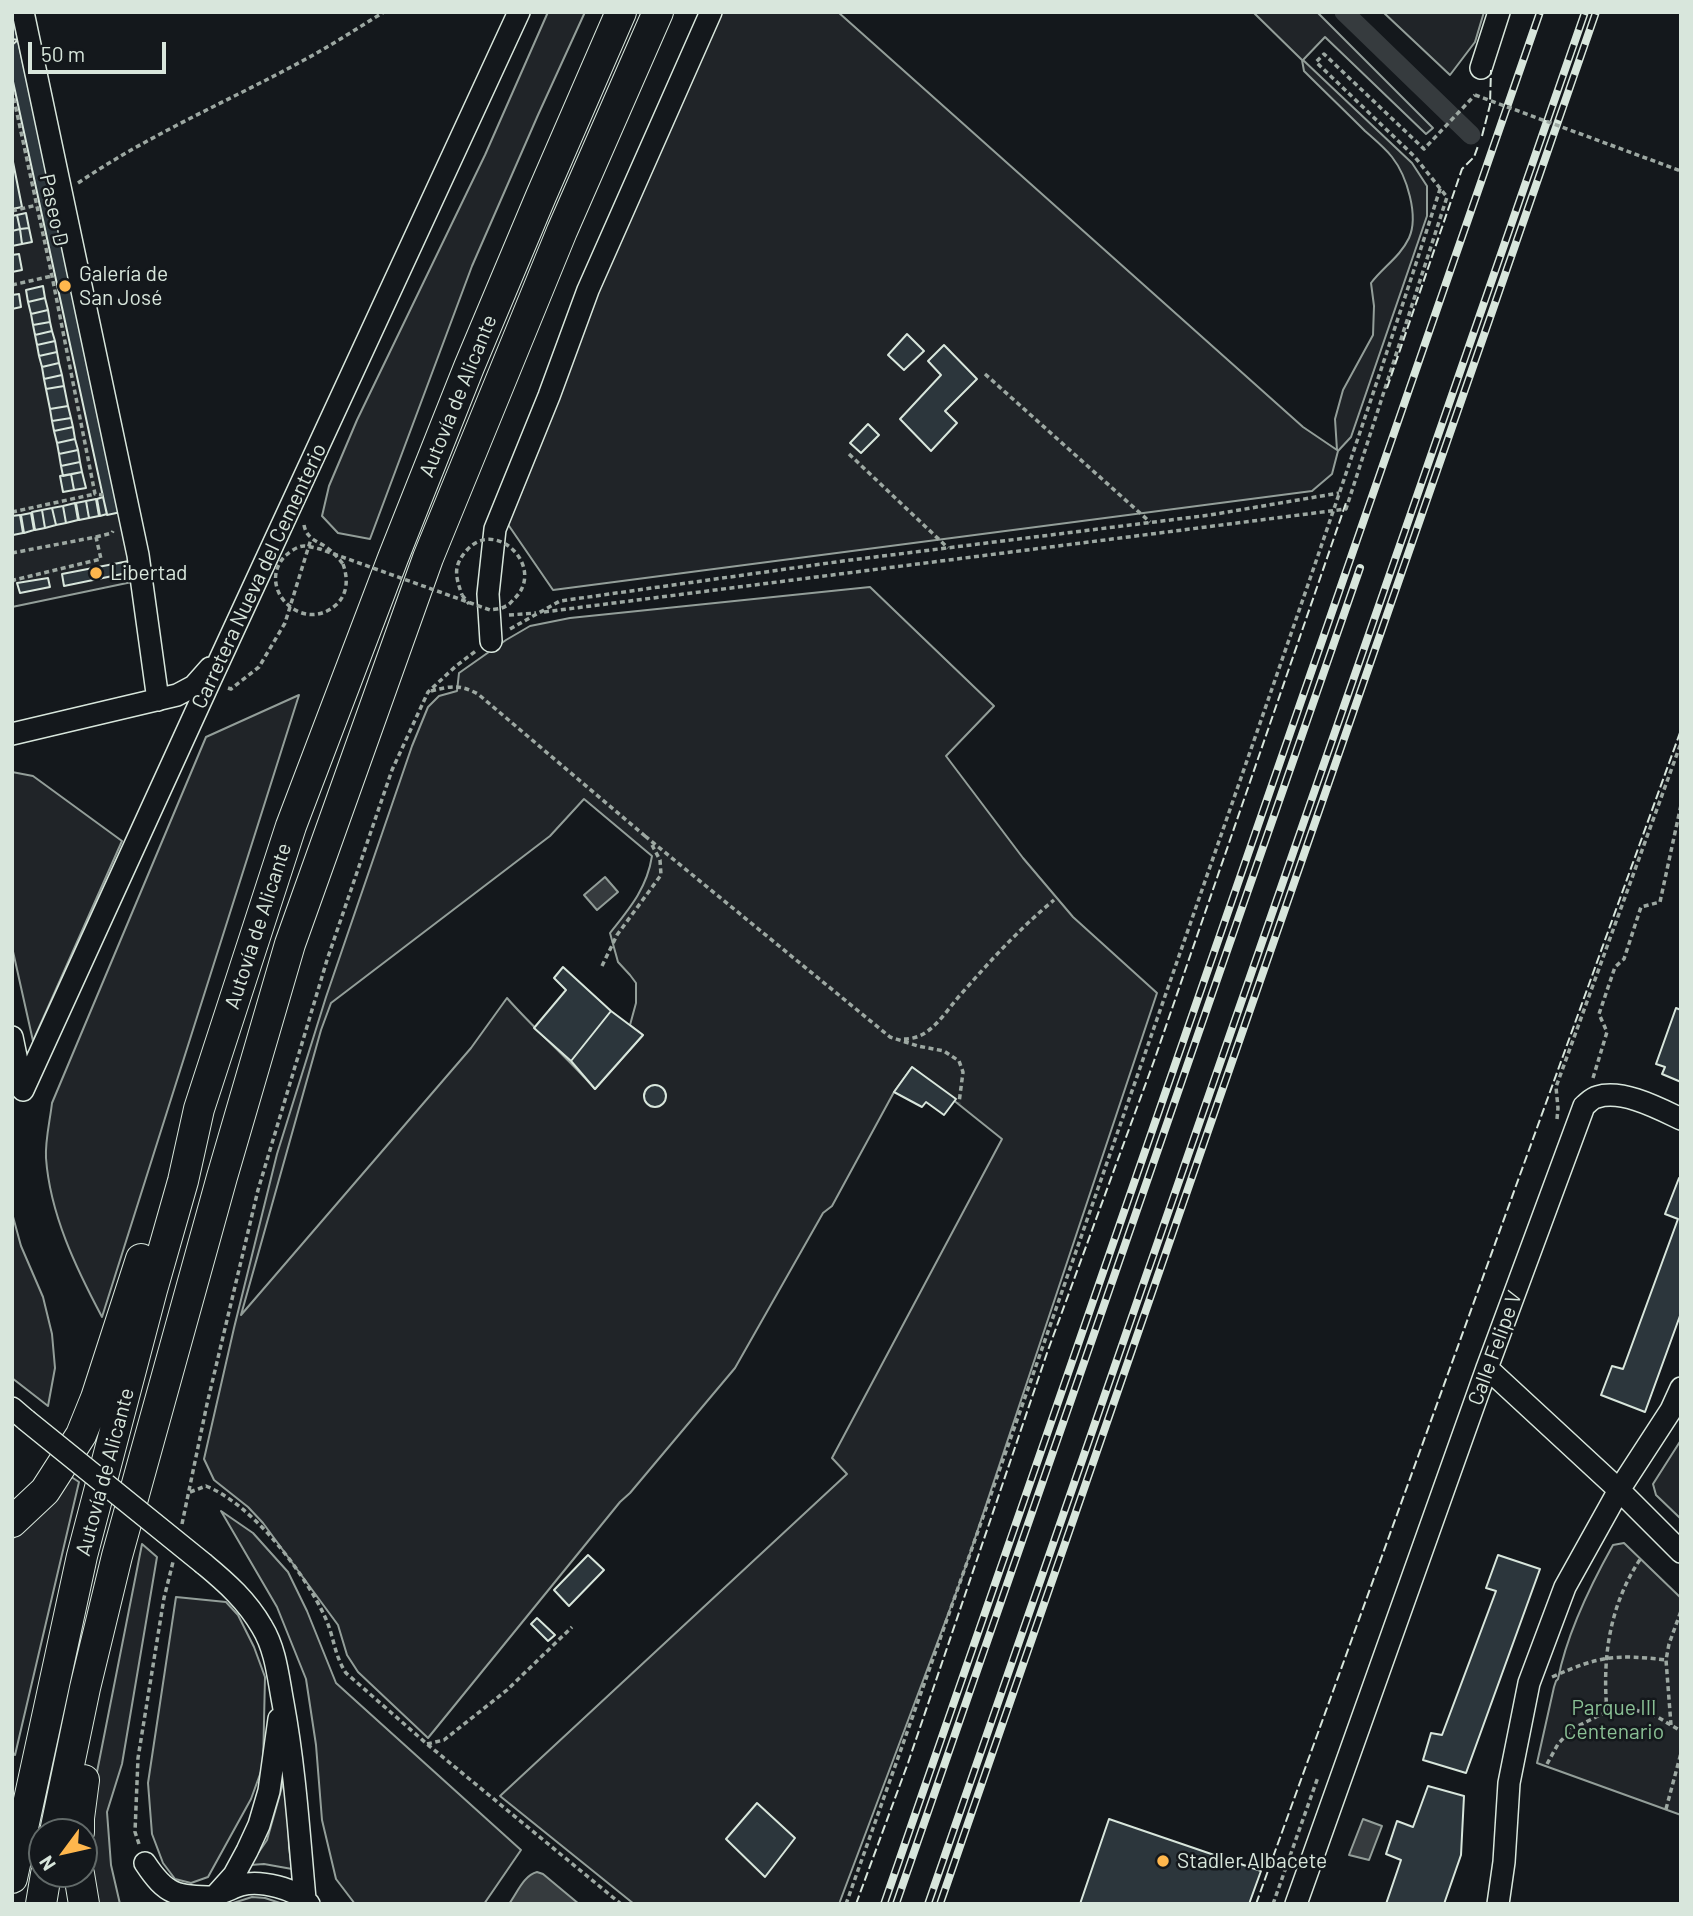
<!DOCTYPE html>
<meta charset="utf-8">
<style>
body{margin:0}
#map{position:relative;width:1693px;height:1916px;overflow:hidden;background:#14181c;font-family:Barlow,sans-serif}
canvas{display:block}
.frame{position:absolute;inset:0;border:14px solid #d8e6dc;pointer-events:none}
.north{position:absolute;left:28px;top:1818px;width:70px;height:70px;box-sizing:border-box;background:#14181c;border:2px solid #626a69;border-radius:50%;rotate:237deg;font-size:19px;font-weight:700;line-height:28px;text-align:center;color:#d8e6dc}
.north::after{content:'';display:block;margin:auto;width:24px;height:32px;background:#ffb74d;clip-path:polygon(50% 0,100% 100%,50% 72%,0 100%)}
.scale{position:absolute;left:28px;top:42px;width:138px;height:32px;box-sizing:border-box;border:4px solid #d8e6dc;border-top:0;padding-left:9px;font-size:21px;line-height:24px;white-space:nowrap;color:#d8e6dc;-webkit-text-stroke:5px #14181c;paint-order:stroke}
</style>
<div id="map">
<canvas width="1693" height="1916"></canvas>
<div class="frame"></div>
<div class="north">N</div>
<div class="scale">50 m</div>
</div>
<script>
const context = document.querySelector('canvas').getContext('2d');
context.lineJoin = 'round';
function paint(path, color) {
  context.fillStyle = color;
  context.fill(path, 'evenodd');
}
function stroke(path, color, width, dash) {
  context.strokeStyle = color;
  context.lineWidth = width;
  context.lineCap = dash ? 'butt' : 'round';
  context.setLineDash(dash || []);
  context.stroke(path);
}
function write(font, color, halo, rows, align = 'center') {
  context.font = font + ' Barlow,sans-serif';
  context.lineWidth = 5;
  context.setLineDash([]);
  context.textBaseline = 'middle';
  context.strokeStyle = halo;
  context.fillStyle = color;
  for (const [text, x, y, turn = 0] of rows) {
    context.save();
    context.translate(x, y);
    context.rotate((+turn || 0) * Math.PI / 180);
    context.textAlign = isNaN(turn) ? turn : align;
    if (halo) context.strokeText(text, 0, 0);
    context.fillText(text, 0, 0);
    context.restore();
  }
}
const green = new Path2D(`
 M12,12h3l106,500 11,70 -120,25z
 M548,12h37l-47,103 -66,151 -102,273 -32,-6 -16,-17 7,-30 28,-66 128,-265z
 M703,12h135l465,415 34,23 -2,-31 8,-29 30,-55 1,-29 -3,-23c12,-16 29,-26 38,-45 10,-22 -2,-62 -17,-81 -7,-9 -18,-18 -27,-26 -20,-20 -41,-40 -61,-60l-2,-11 -49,-48h64l116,116 -7,6 -101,-97 -22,23 109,103 15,23v30l-76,221 -13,14 -6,23 -20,17 -759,99 -59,-86z
 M1383,12h101l-9,30 -25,33z
 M870,587l124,119 -48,50 77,102 50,59 84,76 -195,584 -123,327h-205l-134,-108 347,-322 -15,-16 170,-319 -90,-72 -18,25 -62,114 -9,7 -88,155 -105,125 -10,9 -192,236 -70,-66 -11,-17 -9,-30 -75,-102 -15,-16 -34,-27 -10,-21 30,-131 43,-174 49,-157 86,-251 16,-39 11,-11 18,-5 2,-18 47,-33 24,-14 40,-8zM584,799l68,57c-5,32 -22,52 -42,77l8,29 12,13 6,8v20l-6,22 13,10 -48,54c-28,-32 -60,-59 -88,-91l-36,50 -230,267 80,-285 10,-27 219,-167z
 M299,695l-197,622c-26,-49 -52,-103 -56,-159 -1,-18 4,-37 6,-55l154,-366z
 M12,772l21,4 89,65 -89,200 -21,-94z
 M12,1213l9,33 22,51 9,37 3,34 -7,38 -36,-28z
 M1681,1440v79l-25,-24 -3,-11z
 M70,1476l9,6 -64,273 -3,-3v-213l10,-8z
 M221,1511l32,22 35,39 19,39 29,72 185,167 -37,54h-129l-19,-25 -14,-59 -6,-75 -10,-66 -29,-72z
 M1624,1543l57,55v217l-144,-52 17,-76 2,-6 2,-2c9,-46 32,-93 55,-134z
 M142,1544l15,13 -35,207 -15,48 4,53 9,39h-25l-4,-63 4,-59z
 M176,1597l50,5 12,13 16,32 11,30 -2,89 -12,33 -43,78 -17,6 -16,-4 -12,-16 -11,-29 -4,-51z
 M287,1769l2,78 3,22 -28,-5 -14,1 17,-25z
 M252,1897l13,1 18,6h-53z`);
const water = new Path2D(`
 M605,877l13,15 -21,18 -13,-15z
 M1363,1819l19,7 -13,34 -20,-5z
 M537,1872l6,2 36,30h-70c8,-11 15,-29 28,-32z`);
const canal = new Path2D(`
 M1344,12l127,123`);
const building = new Path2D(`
 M12,13l6,27 -6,-1z
 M18,40l103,472 -14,3 -95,-438v-32z
 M12,157l10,50 -10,2z
 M26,213l3,15 -9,1 -3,-14z
 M17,215l3,14 -8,2v-15z
 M29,228l3,14 -10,2 -2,-15z
 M20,229l2,15 -10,2v-15z
 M19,254l3,16 -10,2v-17z
 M43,286l2,12 -17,4 -2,-12z
 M19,294l2,13 -9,2v-14z
 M45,298l3,12 -17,4 -3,-12z
 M48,310l2,12 -17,3 -2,-11z
 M50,322l2,9 -17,4 -2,-10z
 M52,331l3,10 -18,4 -2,-10z
 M907,334l17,17 -20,19 -16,-15z
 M55,341l2,11 -18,4 -2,-11z
 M944,345l33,34 -32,32 12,12 -26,28 -31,-32 41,-44 -13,-14z
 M57,352l2,11 -17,4 -3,-11z
 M59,363l3,12 -18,4 -2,-12z
 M62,375l2,11 -18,3 -2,-10z
 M64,386l4,20 -18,3 -4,-20z
 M68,406l3,12 -19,3 -2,-12z
 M71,418l2,9 -19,4 -2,-10z
 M868,424l11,11 -18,18 -11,-10z
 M73,427l2,12 -18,4 -3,-12z
 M75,439l3,11 -19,4 -2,-11z
 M78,450l2,12 -19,4 -2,-12z
 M80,462l2,10 -19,4 -2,-10z
 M82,472l4,16 -12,2 -3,-16z
 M71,474l3,16 -11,2 -3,-16z
 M103,497l4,17 -7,2 -3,-17z
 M96,499l3,17 -10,2 -3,-17z
 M86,501l3,17 -10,2 -3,-17z
 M75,503l3,17 -12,3 -3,-17z
 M63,506l3,17 -10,2 -4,-17z
 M52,508l4,17 -11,3 -3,-18z
 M42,510l3,18 -10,2 -3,-18z
 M31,513l3,17 -10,3 -3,-18z
 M20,515l3,18 -10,2 -1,-19z
 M129,561l3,11 -68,14 -2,-12z
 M48,578l2,9 -30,6 -3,-10z
 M563,967l48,44 -40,50 -37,-33 32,-38 -12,-12z
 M1676,1008l5,2v72l-19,-8 3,-7 -9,-3z
 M611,1011l32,24 -48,54 -24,-28z
 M912,1067l44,32 -12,16 -18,-13 -4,5 -28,-15z
 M644 1096a11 11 0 1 1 22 0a11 11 0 1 1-22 0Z
 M1679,1178l2,1v134l-36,99 -44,-17 11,-29 11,3 55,-150 -13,-5z
 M588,1555l16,15 -35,36 -15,-16z
 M1498,1555l42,14 -74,204 -43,-13 8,-27 11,2 54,-144 -10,-3z
 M537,1618l18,17 -7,6 -17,-17z
 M1428,1786l36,10 -3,59 -17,49h-58l15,-44 -15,-6 11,-33 16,6z
 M757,1803l38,35 -30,39 -39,-38z
 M1109,1819l152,52 -12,33h-169z`);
const path = new Path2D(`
 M12,90l40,186 43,218 8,1
 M78,183c75,-51 158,-85 237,-129 23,-13 46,-28 69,-42
 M12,211l25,-6
 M12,285l40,-9
 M985,374l165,148
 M849,454l99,94
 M12,512l83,-18
 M304,525c3,16 16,16 26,25 5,4 9,9 13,14
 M96,537l16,-4 1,-2
 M12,553l84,-16 5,22 -87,21 -2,2
 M462,595l7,9
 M544,612l802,-103 101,-312 -33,-41 -98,-94 8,-8 100,95 51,-54
 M509,615l27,-2
 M510,629l50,-28 283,-40 367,-46 129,-22
 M228,688l3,1 28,-22 26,-44 26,-84
 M431,691c20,-5 28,-7 47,3l167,142
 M645,836l245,201 28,9 26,5 15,10 4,11 -4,31
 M602,966l15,-31 44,-60 -1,-15 -8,-15
 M904,1039c7,0 15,-2 21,-6 15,-10 25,-27 37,-40 29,-33 58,-65 92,-93
 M1593,1078l14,-46 -8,-18 16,-47 9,-8 17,-52 19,-5 21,-97
 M1557,1119l1,-11 -2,-21 125,-344
 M190,1492l16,-6c47,19 98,86 119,131 9,19 9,38 21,56l81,71 194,160
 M182,1524l25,-120 51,-214 69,-230 65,-190 36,-78 28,-26 21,-16
 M1552,1677c47,-21 63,-23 114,-17
 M1607,1711c-5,-55 3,-107 34,-153
 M1671,1725l-5,-65 3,-16 12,-33
 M427,1744l17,-4 63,-50 65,-63
 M1547,1764l11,-20 14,-15 38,-19h25l19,5 27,16
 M1666,1809l15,-56
 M139,1844l-4,-12 3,-74 26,-160 9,-36
 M846,1904c121,-339 239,-678 357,-1017 81,-233 163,-466 238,-701
 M1273,1904l45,-127`);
const minor = new Path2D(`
 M23,12l115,543 20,145
 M1481,68l18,-56
 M491,641l-3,-47 7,-65 54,-133 39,-106 123,-278
 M12,734l165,-39 17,-9 16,-18
 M12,1037l11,53 186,-407 310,-671
 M1487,1368l132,122 62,62
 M12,1408l14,12
 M204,1564c23,19 43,37 58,63 14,23 16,50 21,76 12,65 16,131 22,196
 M145,1863c21,32 32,34 69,34
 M220,1893c7,-2 14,-6 21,-8 19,-5 55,3 68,19
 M216,1895l18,-20 13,-24 12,-26 10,-34 10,-72
 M1296,1904l191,-536 97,-262c4,-3 8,-8 13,-9 25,-8 61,11 84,22
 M1498,1904l6,-42 5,-79 20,-100 36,-96 54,-97 52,-80 10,-22`);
const highway = new Path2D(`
 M12,1522l33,-31 36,-56 15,-37 45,-139
 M55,1832l30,-144 32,-132 105,-379 68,-233 138,-386 134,-327 96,-219
 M79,1832v-14l5,-38
 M79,1874l5,30
 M12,1878l70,-322 70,-266 31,-109 16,-72 92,-283 102,-268 76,-191 72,-171 80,-184
 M41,1904l5,-30`);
const rail = new Path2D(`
 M884,1904l656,-1892
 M896,1904l464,-1336
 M928,1904l657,-1892
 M940,1904l656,-1892`);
const pathBridge = new Path2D(`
 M1475,95l206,76
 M343,564c5,14 5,29 -6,40 -34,32 -82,-16 -52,-48 5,-4 12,-10 19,-10 5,0 11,2 16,3l170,61c5,-1 12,-1 16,-4 3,-1 6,-5 8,-7 33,-31 -18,-82 -47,-49 -14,16 -12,25 -5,45`);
const minorBridge = new Path2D(`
 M26,1420l178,144`);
const fence = new Path2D(`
 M1482,136l8,-31 1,-35
 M1387,388l75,-219 12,-12 4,-11
 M856,1904l52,-141 139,-410 107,-292 193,-561
 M1256,1904l425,-1174`);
const markers = [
 [65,286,7,"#ffb74d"],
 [96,573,7,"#ffb74d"],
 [1163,1861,7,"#ffb74d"]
];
const streetNames = [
 ["Paseo D",54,210,78],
 ["Autovía de Alicante",458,396,-68],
 ["Carretera Nueva del Cementerio",259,576,-65],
 ["Autovía de Alicante",258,926,-72],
 ["Calle Felipe V",1495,1348,-70],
 ["Autovía de Alicante",105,1472,-75]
];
const poiNames = [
 ["Galería de",79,274],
 ["San José",79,298],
 ["Libertad",110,573],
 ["Stadler Albacete",1177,1861]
];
const parkNames = [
 ["Parque III",1614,1708],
 ["Centenario",1614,1732]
];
paint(green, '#202428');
stroke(green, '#939e99', 2);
paint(water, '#363b3e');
stroke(water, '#939e99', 2);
stroke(canal, '#363b3e', 19);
paint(building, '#2c363c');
stroke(building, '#d8e6dc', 2);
stroke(minor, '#d8e6dc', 24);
stroke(highway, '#d8e6dc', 32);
stroke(path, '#9da8a2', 3.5, [5, 3.5]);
stroke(minor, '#14181c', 21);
stroke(highway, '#14181c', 30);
stroke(rail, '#d8e6dc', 8);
stroke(rail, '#14181c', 5, [16]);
stroke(minorBridge, '#d8e6dc', 24, []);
stroke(pathBridge, '#9da8a2', 3.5, [5, 3.5]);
stroke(minorBridge, '#14181c', 21);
stroke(fence, '#d8e6dc', 2, [9, 3.5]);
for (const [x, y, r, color] of markers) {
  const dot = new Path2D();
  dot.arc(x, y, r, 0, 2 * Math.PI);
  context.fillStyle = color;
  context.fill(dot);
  stroke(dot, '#14181c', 2.5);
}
write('21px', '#d8e6dc', '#14181c', streetNames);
write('21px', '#d8e6dc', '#14181c', poiNames, 'left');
write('21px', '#8ac095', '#14181c', parkNames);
</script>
